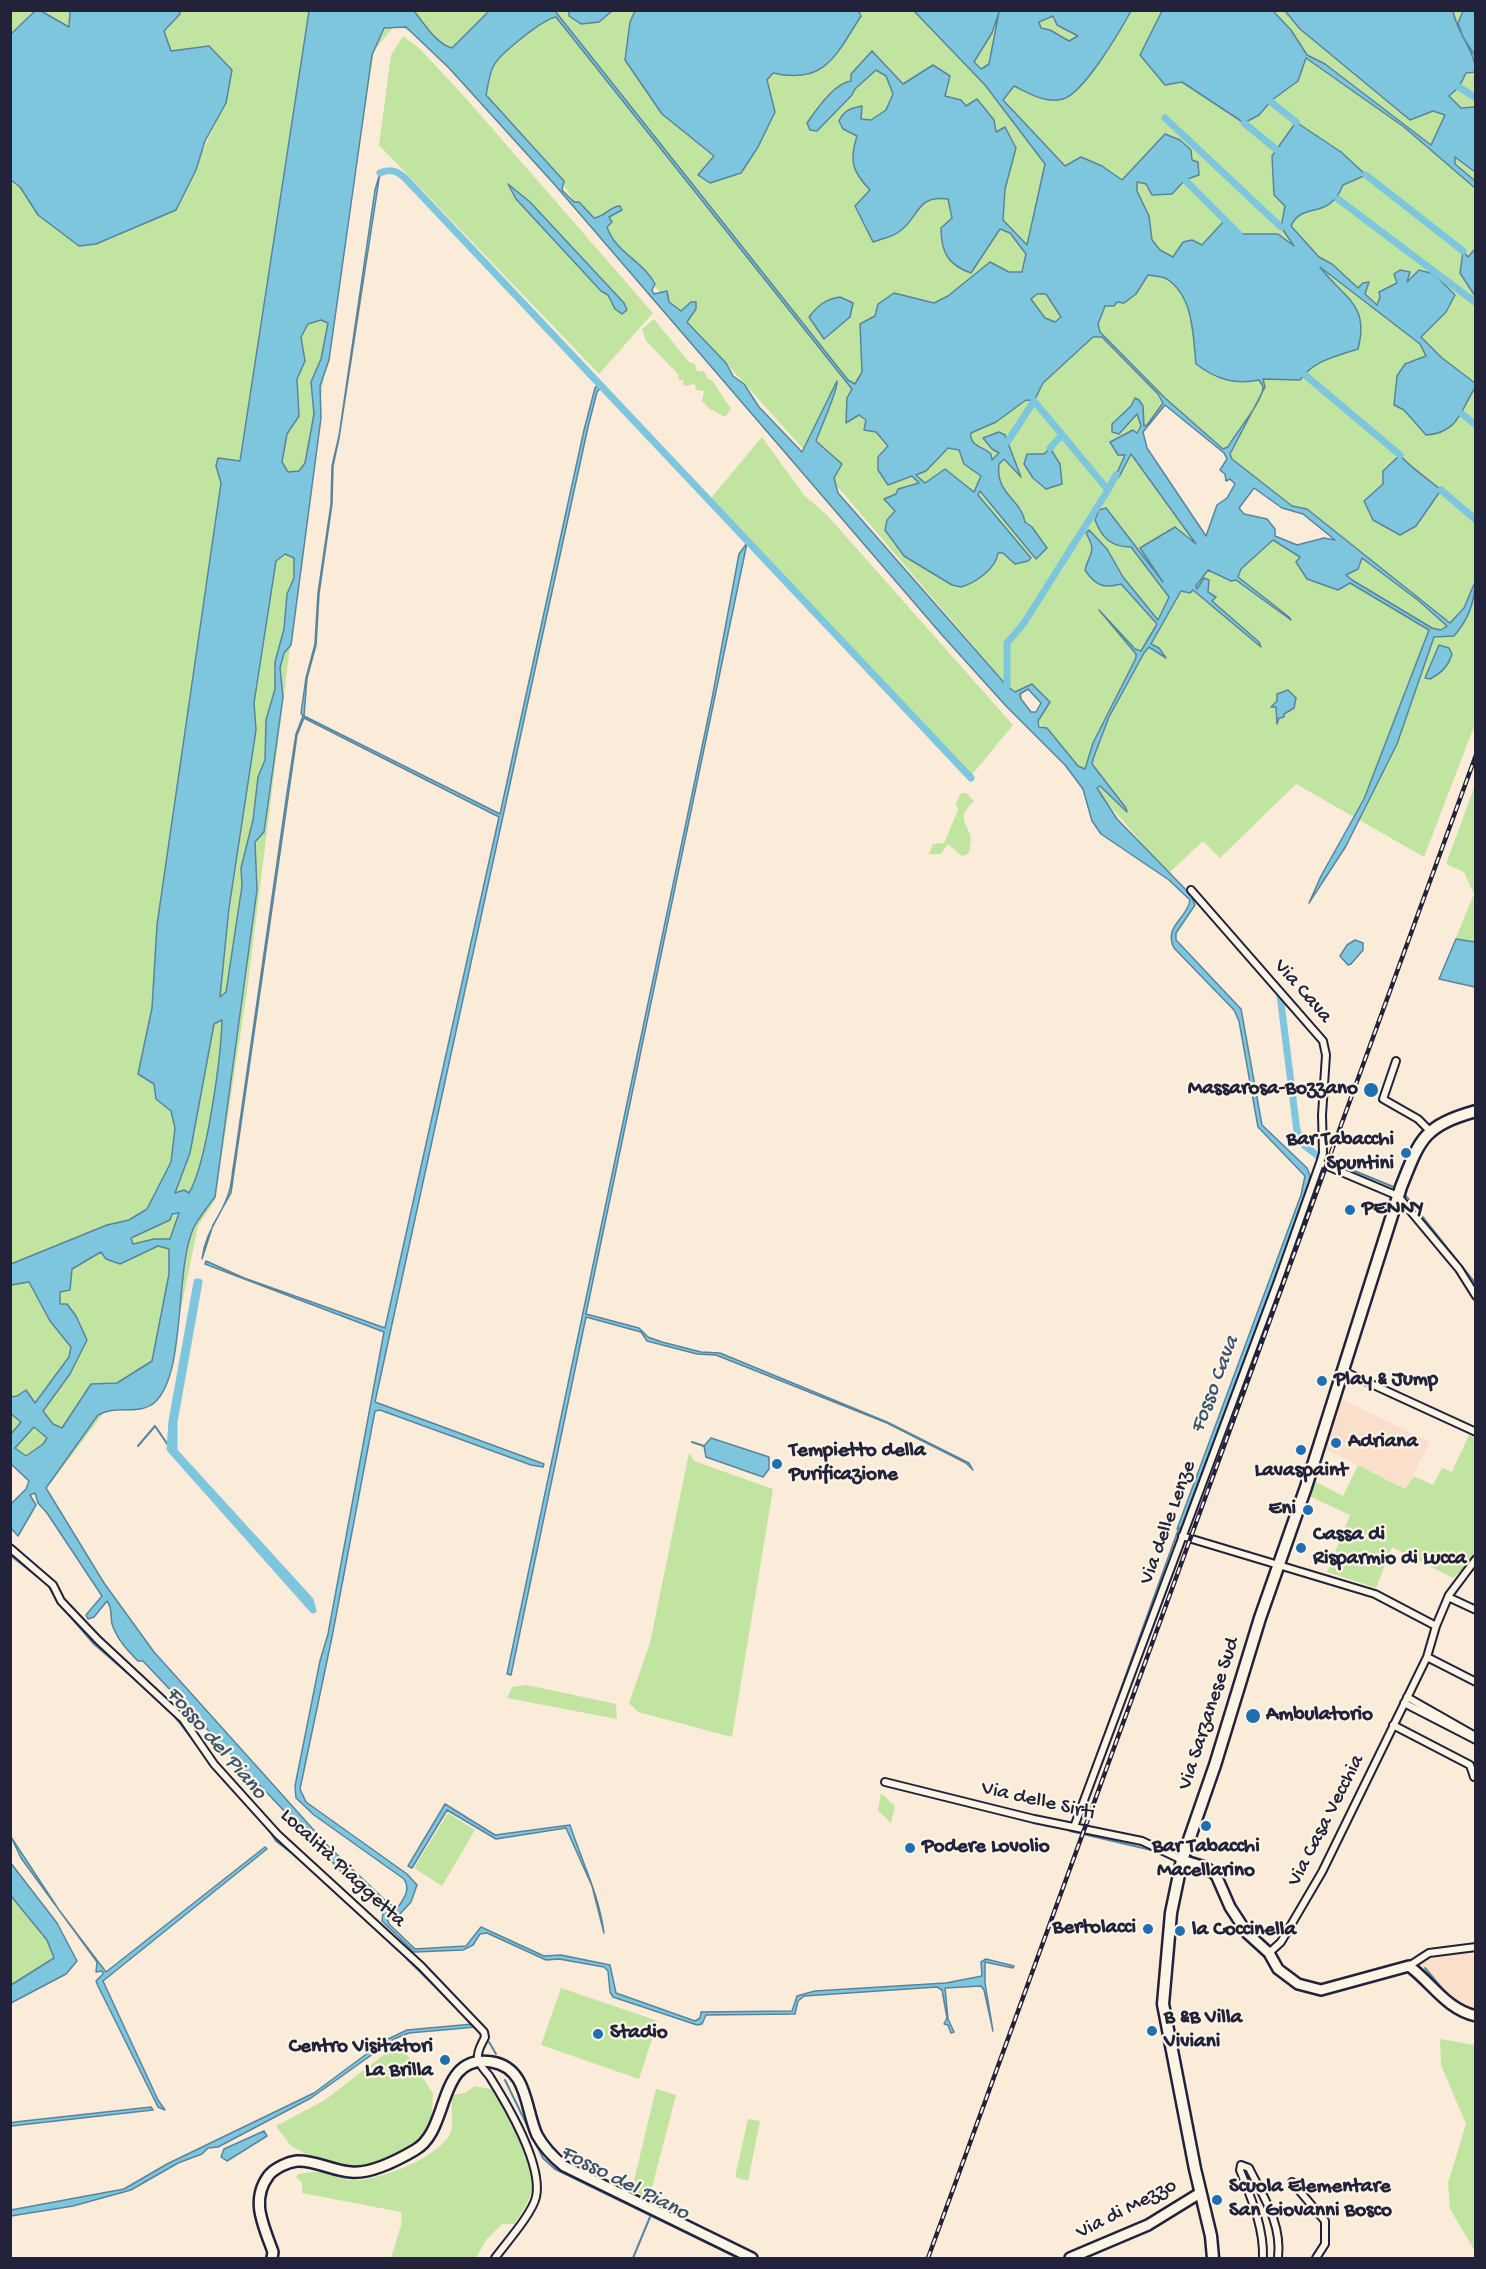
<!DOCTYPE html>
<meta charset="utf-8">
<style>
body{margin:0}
#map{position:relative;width:1486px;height:2269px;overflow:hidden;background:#fbebd9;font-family:"Gochi Hand",sans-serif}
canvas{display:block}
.frame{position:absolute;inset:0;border:12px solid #22223b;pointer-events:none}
</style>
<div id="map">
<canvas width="1486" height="2269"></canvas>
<div class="frame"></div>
</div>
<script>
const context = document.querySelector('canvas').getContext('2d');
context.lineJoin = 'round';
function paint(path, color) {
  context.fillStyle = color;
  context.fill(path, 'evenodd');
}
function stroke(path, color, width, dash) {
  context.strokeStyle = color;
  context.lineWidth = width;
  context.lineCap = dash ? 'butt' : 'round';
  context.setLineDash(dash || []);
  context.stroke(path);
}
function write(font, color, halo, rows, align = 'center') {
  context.font = font + ' "Gochi Hand",sans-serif';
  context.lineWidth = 4.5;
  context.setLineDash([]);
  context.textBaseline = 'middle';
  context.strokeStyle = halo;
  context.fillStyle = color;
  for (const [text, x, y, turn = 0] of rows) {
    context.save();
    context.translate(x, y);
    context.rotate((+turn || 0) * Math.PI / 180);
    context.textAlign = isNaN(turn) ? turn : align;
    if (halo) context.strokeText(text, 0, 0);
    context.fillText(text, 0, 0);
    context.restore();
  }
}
const built = new Path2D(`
 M1338,1397l92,45 -24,47 -84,-42z
 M1475,1947v69l-14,-4 -52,-46 20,-13z`);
const green = new Path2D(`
 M11,11h24l-24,23z
 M41,11h29v16z
 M179,11h1296v713l-51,133 -128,-73 -76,74 -17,-17 -33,31 -12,-10 -316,-370 -144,-160 -124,-130 -15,-25 -130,-137 -34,-15 -21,26 -47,300 -80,640 -32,209 -17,26 -29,141 -4,17 -12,22 -48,5 -55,73 -40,-32v-1272l10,7 18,28 41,31 17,-2 80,-34c18,-36 31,-72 50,-107l-17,-57 -38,5 -7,-20 16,-17zM1165,405l59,48 3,6 -7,11 5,4 1,7 4,-2 5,5 -8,14 -10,7 -11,31 -59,-88 -4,-16zM1254,488l28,20 21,6 32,26 -11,-2 -27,7 -22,-9v-7l-8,-10 -23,-5 -5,-6zM1028,689l13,14 -5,9h-5l-10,-13 2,-9z
 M403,36l16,12 44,47 190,218 -54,61 -220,-229 12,-90z
 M654,319l35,43 6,2 2,7h7l4,8 4,1 19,29 -6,8 -15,-8 -8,-8 2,-10 -8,-1 -1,-6 -11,2 -1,-6h-4l-1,-6 -32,-33 -4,-12z
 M762,437l42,58 23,20 186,210 -42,51 -260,-278z
 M1475,785v202l-36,-8 35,-85 -10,-22 -18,-8z
 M961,793h5l8,8c-15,15 -11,17 -4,33 2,5 -1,14 -1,19l-7,3 -14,-12 -7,10h-12l4,-10 11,-1 14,-33 -2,-7z
 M1469,1435l6,3v115l-4,9 -18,16 -61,-31 -16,41 -49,-16 23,-57 -43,-20 5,-15 31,16 15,-31 47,24 9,-13 19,9 9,-17 10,4z
 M689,1453l5,8 79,28 -41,248 -94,-25 -9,-9 21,-60z
 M527,1685l89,19 1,15 -110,-21 5,-11z
 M881,1793l14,13 -4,17 -13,-12z
 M448,1813l27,17 -33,56 -28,-18z
 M10,1896c17,18 41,38 44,63l-43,28z
 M561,1988l97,33 -19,58 -98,-34z
 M1440,2039l35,6v206l-25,-42 -2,-26 18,-59 -25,-59z
 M399,2043l34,50 -1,22 -12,25 -50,26h-23l-33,-8 -23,-12 -15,-20 49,-26z
 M475,2086l20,4 38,77c2,25 -5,38 -19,57h-12l-16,16 -10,18h-85l11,-36 -1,-10 -99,-19v-11l-6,-5 3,-3c11,-2 21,-3 32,0 6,1 12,5 18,6 28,2 84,-20 100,-44 7,-11 0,-28 4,-41l12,-2z
 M656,2089l20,6 -27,104 -17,-10z
 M748,2119l12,2 -12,60 -13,-4z`);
const water = new Path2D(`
 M858,10l3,6c-25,39 -36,69 -88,57l-6,7 8,32 -17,35 -17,26 -31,10 -12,-8 16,-19 -52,-42 -37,-54 5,-38 5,-11z
 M35,11h6l28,16 1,-16h109l1,3 -16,17 7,20 38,-5 23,24 -6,33 -21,38 -9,29 -20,40 -80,34 -17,2 -41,-31 -18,-28 -9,-7v-146z
 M309,11h105c10,12 22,33 38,37l37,-37h66l293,369 7,4 7,-12 -2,-48 15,-8 3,-12 16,-11 40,10 14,-7 42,-34 19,10h13l4,-18 -16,-21 -10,-4 -29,44c-23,-8 -30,-21 -30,-45l11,-10 -4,-19c-32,-4 -28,17 -48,32 -7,6 -19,8 -27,11l-18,-36 15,-16c-18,-19 -21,-29 -13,-54l-14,-7 -4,-8c5,-11 12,-13 23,-15l-1,13 10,1 15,-10 7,-16 -7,-18 -10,-6 -21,19 -3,6 -35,36 -7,-1 -3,-7c10,-14 26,-39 44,-42v-7l21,-23 31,33 30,-19 17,11 -5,20 16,4 5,6 11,-7 17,21 2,12 9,-5 11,21 -11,41 -2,31 24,25 18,-81 -60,-79 -71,-74h217c-11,20 -47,82 -68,88 -18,5 -34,-6 -49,-13l-11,14 62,66 16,-9 21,9 20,14 43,-46 15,6 11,10 1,10 6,2 1,13 -14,5 -13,14 -20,1 -6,-11 -9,-2v9l12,25 3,24 8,10 13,7 10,-15 9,-2 10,5 21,-23 16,12h39l16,12 -13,-19 4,-21 -11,-11 -2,-39 24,-34 45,30 25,23 -23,10c-14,36 -41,16 -52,41l28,31 13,7 26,24 5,-5 6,-1 -4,12 12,11 3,-8 -1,-5 18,-9 -3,-9 6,-4 10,2 -3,10 12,-12 15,4 21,21 -9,17 -25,25 21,21 33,25v5c-14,21 -16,45 -49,47l-22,-25 -10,-5 3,-29 8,-12 21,-8 -6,-12 -100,-77c23,31 50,36 38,82 -22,7 -45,12 -58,31l-37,-1 2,8 -35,67 2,5 60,47 15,3 143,114 14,-15 11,-26c0,21 -7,38 -21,54l-20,1 -37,107 -51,102 -37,57 12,-27 43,-77 65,-169 -79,-47 -12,7 -31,-11 -11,-17 4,-5 -27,-17 -32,29 -3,8 51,40 2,3 -55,-40 -5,1 -23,-11 -12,16 1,3 7,-11 5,2 -1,12 8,5 -4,4 47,41 2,5 -68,-57 -3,3 -9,-2 -30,53 8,4 7,10 -17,-11 -5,6 -35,64 -16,42 -1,5 34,44 1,4 -27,-26 -3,2 20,31 74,76 4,10 -19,28v7l65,69 21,116 45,43 3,7 -2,15 -128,340 -3,-1 124,-334 4,-19 -47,-49 -19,-106 -5,-11 -60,-62c-11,-22 14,-30 16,-48l-21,-20 -68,-46 -9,-13 -9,-32 -18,-24 -59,-59 -64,-71 -387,-450 -106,-117 -43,-41 -22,1 -12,27 -43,305 -9,26 1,32 -30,227 -7,8 -4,15 3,29 -19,135 -9,10 2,48 -42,307c-7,9 -15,19 -21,30 -20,42 -7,148 -40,176 -17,13 -38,1 -56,12l-52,73 58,95 50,69 175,195 57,54 11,8c7,-11 14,-19 7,-30l-90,-64 -18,-17 -1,-12 25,-125 8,-27 56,-302 -179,-68 1,-3 38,17 141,50 114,-511 -195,-99 -7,17 -66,458 -18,32 -11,34c3,-28 20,-43 27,-67 3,-9 3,-20 5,-29l53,-370 9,-59 7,-18 -2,-3 5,-35 9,-34 3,-51 13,-89 1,-38 7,-30 36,-246 5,-17 -41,265 -6,28 -1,38 -13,90 -3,51 -9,33 -3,38 196,98 84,-384 11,-42 4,-5 2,4 -4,5 -9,35 -213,975 169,62 -1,3 -12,-2 -151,-55 -5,1 -43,226 -32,152 6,13 101,72 10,11 -6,17 -12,13 -10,-3 -3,3 3,9 26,25 51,-3 15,-19 63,29 17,-1 49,10 6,28 79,28 5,-3 1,-6 91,-1 5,-15 18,-5 131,-8 36,-7 -1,-14 5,-3 28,7 -1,2 -28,-6v21l8,48 -9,-41 -3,-4 -36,2 3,31 6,13 -3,1 -3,-8 -4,-1 3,-6 -5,-28 -5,-3 -133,9 -6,5 -3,13 -89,1 -4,9 -5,1 -84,-28 -3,-5 -2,-21 -4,-4 -45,-8 -13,1 -59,-27 -7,1 -7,11 -10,5 -49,2 -32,-31 2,-17 -33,-22 -208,-221h-5c-11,-11 -21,-22 -26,-37 -2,-8 1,-15 -5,-23l-13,16 -6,2 -2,-4 16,-19 -55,-83 -9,-10 -3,-10 -5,2 6,10 -18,31 -7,-8v-24l15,-15 3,-8 -18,-17v-30l10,-12 -10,-8v-17l6,-1 9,-6 9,13 34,-46 2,-10 -21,-26 -21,-39 -18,3v-21l96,-39 22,-5 18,-11 24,-47 4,-34 -4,-17 -15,-12 -2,-15 -16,-10 14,-66 5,-83 64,-442 -5,-17 2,-8 22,3zM999,12l-10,52 -8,5 -7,-7 18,-29zM1053,16l4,9 21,11 -9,5 -19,-11 -9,-2 -2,-6zM556,17l296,372 -5,9 -1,25 13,-8 7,5 -2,10 12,2 12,14 -10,11v13l10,15 24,-9 7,7 -21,6 -2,5 -12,5 11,12 -8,9 -2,10 19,26 48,29 9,2c14,-4 35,-18 37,-34h5l12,11 13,-3 3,-3 -53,-63 2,-4 56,68 11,-11 -15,-21 -7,-5c-4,-23 -30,-28 -26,-58l5,-5 17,18 -16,-42 -6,-3 -16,6 9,11 7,4 -7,7 -1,-6c-7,-7 -22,-8 -20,-21l25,-11 30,-22 8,1 9,-18 50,-46h9l56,57 5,9 -16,22 -3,1 -1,-20 -4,-6 -4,-2 -4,8 -19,18v8l7,2 18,-20 4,12 -4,7 -4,-3 -23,12 8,13h7l-9,20 3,2 12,-23 65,90 -21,-17 -35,21 23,34 -57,-74 -7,2 -4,10c7,18 16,27 36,27l38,50 -11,23 -35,-43 -16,-28 -18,-19 -3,3c11,20 4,18 -1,37 10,15 18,19 36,14l36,40 -16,27 -6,-2 -36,-39 37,44v4l-43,85 -8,26 -7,-3 -31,-38 -8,-1 -1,-6 12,-19 -18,-18 -17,8 -8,-6 -169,-193 -4,-15 8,-14 -26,-23c4,-12 23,-53 21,-60l-35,71 -43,-45 -15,-23 -11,-8 -7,-13 -39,-41 9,-13v-7h-5l-10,9 -12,-9 -2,-11 -13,3 -2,-4 3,-6c-11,-22 -40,-32 -48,-57l5,-5 -3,-5 13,-7 -2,-4c-10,0 -15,11 -26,12l-15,-16h-5l-12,-12 2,-9 -78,-86c2,-9 3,-20 7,-28 5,-12 50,-48 63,-50zM1148,275c5,1 14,1 19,4 27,18 26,57 29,85 20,15 38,21 63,16 2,3 4,5 4,8 -2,16 -27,44 -35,59l-5,2 -58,-51 -65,-66 -2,-8 7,-18h9l3,-4 7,1 12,-9zM1037,294h9l15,23 -6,5 -10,-4 -14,-19zM321,320l7,3 -7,36 -10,23 3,32 -9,49 -6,8 -11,1 -6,-10 5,-28 12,-18 -2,-37 8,-18 -4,-24 7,-13zM1165,405l59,48 3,6 -7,11 5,4 1,7 4,-2 5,5 -8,14 -10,7 -11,31 -59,-88 -4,-16zM948,448l11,2 5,14 17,12 -7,16 -29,-23 -20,14 -9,-8 10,-4zM1254,488l28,20 21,6 32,26 -11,-2 -27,7 -22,-9v-7l-8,-10 -23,-5 -5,-6zM285,554l9,4v20l-7,16 -3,35 -9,33v27l-9,31 -1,40 -7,17 -5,43 -12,48 1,18 -16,106 -6,5 9,-89 27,-178 -2,-27 22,-142zM1362,558l57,43 28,25 -6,4 -9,-2 -80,-48 -6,-5 12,-6zM1028,689l13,14 -5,9h-5l-10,-13 -1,-5zM222,1020c-1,37 -15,143 -33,173l-5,-3 -9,3 15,-40 24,-129zM179,1213l-9,26h-16l-21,5 -2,-6 39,-18 2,-6zM158,1246l11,3v25l-17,87 -35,22 -26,1 -29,44 -9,-4 -10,-13 27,-37 17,-34 -11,-24 -9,-12h-7v-12l10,-2 2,-21 29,-17 5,7 14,5zM34,1427l13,11 -4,6 -17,12 -11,-8z
 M569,11v-1l43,1 -13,11 -18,2 -12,-8z
 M1162,11h111l18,19 16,25 18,9 106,81 14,-30 -12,-4 -23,9 -110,-91 -15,-18h168c4,22 22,40 23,61l-10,1 -7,14 -10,9 12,12 14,-1v65l-20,-15v7l20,17v7l-71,-61 -98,-69 -8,23 -26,19 -13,15 -15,8 -62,-41 -17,3 -25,-30z
 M1463,11h12v45l-12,-19 -5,-14z
 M508,184l22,18 94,101 3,7 -5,4 -7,-5 -7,-14 -7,-4 -85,-92z
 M1475,249v47l-15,-23 3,-22 5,6z
 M840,297l13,6 -3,14 -26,22 -15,-22c9,-12 17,-18 31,-20z
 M1050,448l10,16 2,20 -16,5 -13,-11 -9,-14 3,-10h17z
 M1400,455c6,9 31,26 41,35l-25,36 -16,9 -27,-15 -9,-19 19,-17v-13z
 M747,543l-161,771 53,14 9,9 14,5 39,10 19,1 167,69 82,41 4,7 -7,-7 -79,-40 -171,-68 -19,-1 -50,-13 -6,-9 -55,-15 -75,358 -4,-1 204,-970 28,-150z
 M1439,645l10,3 3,6c-4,13 -11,19 -22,25l-5,-1z
 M1288,690l8,8 -2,10 -10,6v3l-5,1 -2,6 -1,-17h-5l6,-6v-7z
 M1456,939l19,3v45l-36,-8z
 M1355,940l8,3v7l-12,14 -3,1 -8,-9 7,-11z
 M711,1438l58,19v12l-6,8 -57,-20 -2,-11z
 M445,1804l50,31 75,-10c12,37 29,69 34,108l-12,-47 -26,-58 -70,11 -49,-29 -35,58 -4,-2z
 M11,1837l48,73 47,62 159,-125 2,2 -164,132 55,119 7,10 -7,-3 -60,-121 -2,-5 7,-7 -1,-3 -6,1 1,-10 -76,-104z
 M10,1862l47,61 20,38 -11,13 -55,29v-18l43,-27 -7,-18 -36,-44z
 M473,2024l3,3 -67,6 -15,6 -83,59 -93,49 -10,1 -6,6 -24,9 -47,27 -58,16 -62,10v-6l113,-21 43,-25 147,-71 70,-52 23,-11z
 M151,2107l2,3 -142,16v-3l4,-1z
 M264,2131l3,5 -40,25 -6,-4 3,-8z`);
const stream = new Path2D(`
 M1335,1163l61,25
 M1403,1192l73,92
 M692,1442l12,4
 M138,1446l17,-20 15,22
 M10,1555l38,30 9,16 37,43 51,44
 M169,1710c25,28 42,60 70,86
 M1076,1813l103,-285
 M267,1827l9,14 30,23
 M1071,1827l-1,4 90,21
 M341,1896l59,56
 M407,1959l59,58
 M1425,1968l26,31
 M1467,2008l9,2
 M489,2042l7,12
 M505,2080l38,78 12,11 183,89
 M633,2258l17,-41`);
const canal = new Path2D(`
 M1459,87l17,11
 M1271,102l25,20
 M1165,118l116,109
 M1244,123l33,27
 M380,173c10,-5 18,-2 26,6l565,599
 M1366,175l97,76
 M1185,180l54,54
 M1338,199l138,104
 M1305,375l95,80
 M1462,414l14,11
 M1050,448l12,-13
 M1108,490l8,-15
 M1441,490l35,30
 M1007,685v-42l17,-20 84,-133 -74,-89 -26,40
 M1280,995l17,136 8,15 13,10
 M197,1282h2l-25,140v29l136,149 3,10 -143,-161 2,-28z`);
const street = new Path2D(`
 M1396,1061l-13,38 35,20 12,12
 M1320,1163l78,33 61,73 17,27
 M1343,1371l133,61
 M1182,1536l193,58 61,32
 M10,1548l43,37 8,16 37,39 85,79 31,45 64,71 143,131 63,66 1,5c-3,7 -8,13 -7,21 1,8 8,13 12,19 17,27 53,88 46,120 -4,17 -30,46 -41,61
 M1448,1597l28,13
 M1427,1657l49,25
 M1407,1697l65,37
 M1404,1703l72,37
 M1393,1725l77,40 4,12
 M885,1782l149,37 108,22 40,19
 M1074,1827l204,-546 42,-118 3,-10 -1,-38 4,-60 -3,-14 -132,-151
 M1269,1953l12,-11 41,-70 105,-215 9,-31 13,-31 27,-36
 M1409,1966l20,-13 47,-6
 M1292,2182l33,39v23l-9,14
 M1263,2258c1,-31 -12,-60 -23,-88l1,-5 8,3c15,30 33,56 29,90`);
const secondary = new Path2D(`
 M1182,1860l23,7 11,8 14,32 17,26 22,20 9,16 20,15 23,6 88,-24c23,17 37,43 67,50
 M272,2258l1,-6c-10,-28 -23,-52 -4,-77 6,-7 19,-13 28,-14 18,-1 36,10 54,11 20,2 47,-12 64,-22 36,-20 21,-97 77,-88 36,6 33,47 45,73 7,13 16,22 27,31l188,92
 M1070,2258l78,-33 52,-32`);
const primary = new Path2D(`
 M1213,2258l-2,-22 -16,-67 -32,-165 8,-91 11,-53 33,-95 45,-147 46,-131 95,-300c19,-48 22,-61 75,-76`);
const rail = new Path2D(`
 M928,2258l548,-1503`);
const markers = [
 [1371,1090,8,"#1f6fb2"],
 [1406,1153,6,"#1f6fb2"],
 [1350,1210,6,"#1f6fb2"],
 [1322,1381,6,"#1f6fb2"],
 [1336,1443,6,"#1f6fb2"],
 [1301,1450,6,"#1f6fb2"],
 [777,1464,6,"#1f6fb2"],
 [1308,1510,6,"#1f6fb2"],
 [1301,1548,6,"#1f6fb2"],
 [1253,1716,8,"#1f6fb2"],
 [1206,1826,6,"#1f6fb2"],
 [910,1848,6,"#1f6fb2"],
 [1148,1929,6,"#1f6fb2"],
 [1180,1931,6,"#1f6fb2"],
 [1152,2031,6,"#1f6fb2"],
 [598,2034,6,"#1f6fb2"],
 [445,2060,6,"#1f6fb2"],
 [1217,2200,6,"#1f6fb2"]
];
const streetNames = [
 ["Via Cava",1302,992,49],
 ["Via delle Lenze",1169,1523,-70],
 ["Via Sarzanese Sud",1210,1714,-72],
 ["Via delle Sirti",1038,1802,13],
 ["Via Casa Vecchia",1327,1821,-63],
 ["Località Piaggetta",342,1869,43],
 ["Via di Mezzo",1127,2210,-27]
];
const poiNames = [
 ["Massarosa-Bozzano",1358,1090,"right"],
 ["Bar Tabacchi",1394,1141,"right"],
 ["Spuntini",1394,1165,"right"],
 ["PENNY",1362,1210],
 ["Play & Jump",1334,1381],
 ["Adriana",1348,1443],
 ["Tempietto della",789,1452],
 ["Purificazione",789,1476],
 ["Lavaspaint",1301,1472,"center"],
 ["Eni",1296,1510,"right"],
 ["Cassa di",1313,1536],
 ["Risparmio di Lucca",1313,1560],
 ["Ambulatorio",1266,1716],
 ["Podere Lovolio",922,1848],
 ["Bar Tabacchi",1206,1848,"center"],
 ["Macellarino",1206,1872,"center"],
 ["Bertolacci",1136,1929,"right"],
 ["la Coccinella",1192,1931],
 ["B &B Villa",1164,2019],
 ["Viviani",1164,2043],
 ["Stadio",610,2034],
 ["Centro Visitatori",433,2048,"right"],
 ["La Brilla",433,2072,"right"],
 ["Scuola Elementare",1229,2188],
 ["San Giovanni Bosco",1229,2212]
];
const waterNames = [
 ["Fosso Cava",1216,1385,-69],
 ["Fosso del Piano",215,1744,49],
 ["Fosso del Piano",624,2184,27]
];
paint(built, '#fae0ca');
paint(green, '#c1e5a0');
paint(water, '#7ec6de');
stroke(water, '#59849d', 1.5);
stroke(stream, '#59849d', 2);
stroke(canal, '#7ec6de', 7);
stroke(street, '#22223b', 10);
stroke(secondary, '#22223b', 14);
stroke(primary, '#22223b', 15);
stroke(street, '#fcf5e5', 6);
stroke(secondary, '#fcf5e5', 9);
stroke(primary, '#fcf5e5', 10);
stroke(rail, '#22223b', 4.5);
stroke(rail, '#fcf5e5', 2, [7]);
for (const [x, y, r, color] of markers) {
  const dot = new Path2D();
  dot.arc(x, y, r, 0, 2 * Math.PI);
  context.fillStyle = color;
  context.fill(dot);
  stroke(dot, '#fcf5e5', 2);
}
write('21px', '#22223b', '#fcf5e5', streetNames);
write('bold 21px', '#22223b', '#fcf5e5', poiNames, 'left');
write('italic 22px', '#3e536c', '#fcf5e5', waterNames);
</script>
